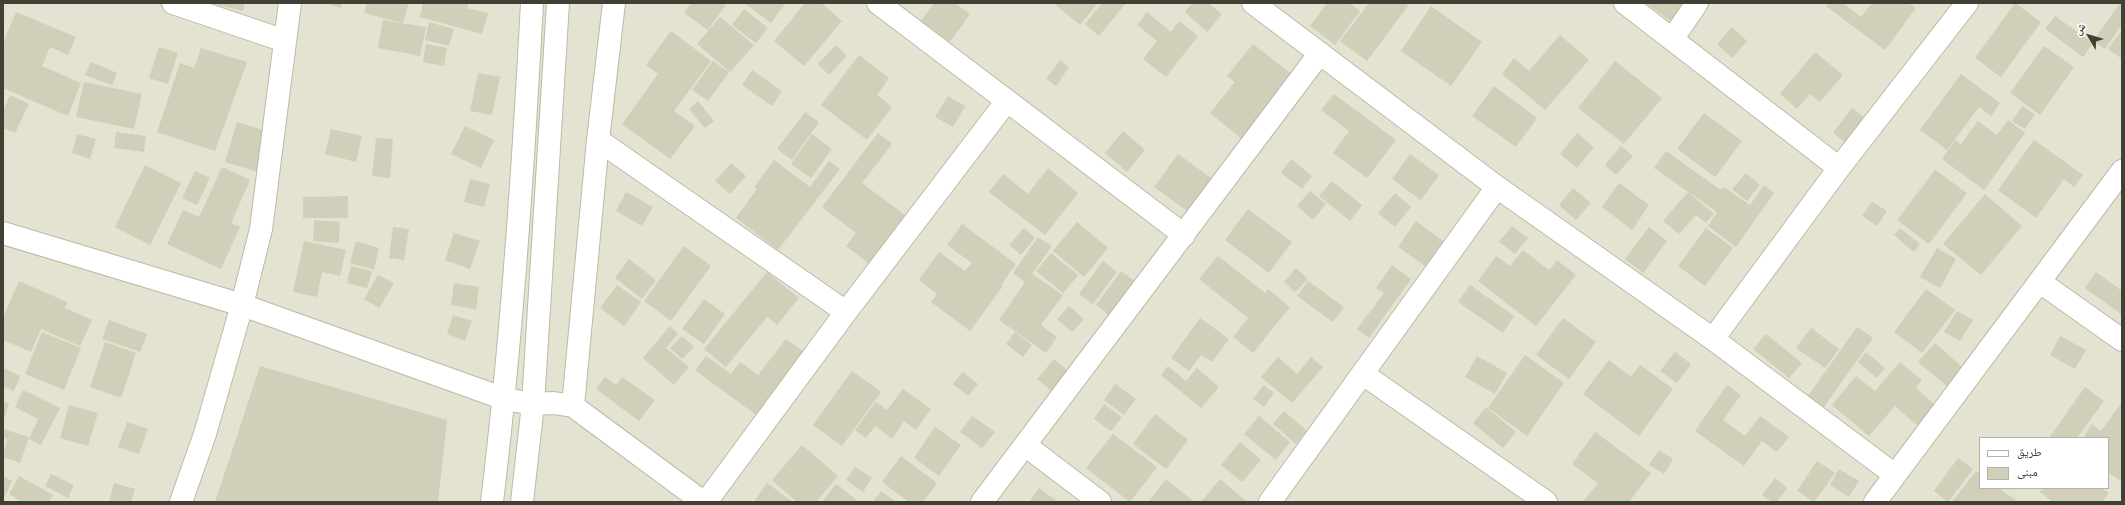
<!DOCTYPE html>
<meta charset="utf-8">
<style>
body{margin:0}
#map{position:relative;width:2125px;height:505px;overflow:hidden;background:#f0f0e4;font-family:Barlow,"Noto Naskh Arabic",sans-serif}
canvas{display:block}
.frame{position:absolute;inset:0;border:4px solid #424034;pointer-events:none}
.legend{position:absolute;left:1979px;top:437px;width:130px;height:52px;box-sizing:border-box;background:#fff;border:1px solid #b3b3ae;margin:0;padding:5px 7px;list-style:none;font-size:12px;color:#424034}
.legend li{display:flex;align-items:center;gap:8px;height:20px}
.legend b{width:20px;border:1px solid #b3b3ae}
.north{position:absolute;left:2069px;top:16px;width:40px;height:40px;-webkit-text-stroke:3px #fff;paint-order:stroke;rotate:308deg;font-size:11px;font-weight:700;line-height:16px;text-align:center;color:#424034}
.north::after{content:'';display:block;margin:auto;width:14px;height:18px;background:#424034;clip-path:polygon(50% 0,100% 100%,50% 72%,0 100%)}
</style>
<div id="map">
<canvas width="2125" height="505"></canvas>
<div class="frame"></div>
<ul class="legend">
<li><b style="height:5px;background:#fff"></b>طريق</li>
<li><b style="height:11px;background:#d1ceba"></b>مبنى</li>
</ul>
<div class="north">ش</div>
</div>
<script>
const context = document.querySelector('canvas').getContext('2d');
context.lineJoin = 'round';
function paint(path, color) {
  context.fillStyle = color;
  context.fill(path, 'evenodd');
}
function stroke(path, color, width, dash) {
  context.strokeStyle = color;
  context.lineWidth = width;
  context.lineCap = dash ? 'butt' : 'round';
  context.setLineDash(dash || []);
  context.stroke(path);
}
const residential = new Path2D(`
 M3,3h2119v499h-2119zM1980,438h128v50h-128z`);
const building = new Path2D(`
 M211,3h34l-2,8z
 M325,3h17l-1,5z
 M367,3h42l-6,20 -39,-10z
 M423,3h46l-2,5 21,5 -6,21 -62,-17z
 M691,3h36l-19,27 -24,-17z
 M744,3h42l-15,20z
 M805,3h16l21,18 -38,45 -30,-25z
 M934,3h21l15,11 -20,28 -29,-21z
 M1053,3h45l-18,22z
 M1102,3h24l-27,33 -14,-12z
 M1192,3h16l14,11 -15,18 -22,-20z
 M1327,3h22l11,8 -25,34 -25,-19z
 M1369,3h41l-43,58 -27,-20z
 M1646,3h46l-16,22z
 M1829,3h14l18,14 11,-14h36l8,5 -31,42 -59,-44z
 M2015,3l26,19 -40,55 -26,-19z
 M2120,3h2v21l-17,25 -12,-8z
 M1431,6l51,36 -31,44 -50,-35z
 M744,9l24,19 -12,15 -24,-18z
 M16,12l60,25 -8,18 -18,-8 -8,19 39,17 -13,33 -65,-28v-45z
 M1147,12l24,20 8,-11 19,15 -32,41 -23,-18 14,-18 -20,-16z
 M2055,16l38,27 -10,14 -38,-28z
 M720,17l34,28 -24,27 -33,-28z
 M383,20l43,7 -6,29 -42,-8z
 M429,22l25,7 -5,17 -24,-6z
 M1732,27l15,14 -15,17 -15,-14z
 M2122,30v29l-14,-10z
 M671,31l40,30 -37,50 21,15 -25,33 -48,-35 36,-50 -12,-9z
 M1560,35l29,25 -44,50 -43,-36 12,-16 15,13z
 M426,44l21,4 -3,18 -21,-4z
 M1253,44l40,31 -51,64 -32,-26 25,-31 -8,-6z
 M836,45l11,11 -18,19 -11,-11z
 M2044,46l30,21 -34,48 -30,-22z
 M159,47l19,6 -10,31 -19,-6z
 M201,48l46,14 -32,89 -58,-19 23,-69 14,5z
 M1815,52l28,23 -23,27 -10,-8 -13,15 -17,-15z
 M859,55l30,23 -12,17 15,12 -25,33 -46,-35z
 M1060,60l9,7 -13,19 -10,-7z
 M713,61l16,11 -21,29 -16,-11z
 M1615,61l47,37 -38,46 -46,-36z
 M91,62l26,11 -5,12 -27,-10z
 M752,70l30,21 -10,15 -30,-21z
 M478,73l22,4 -8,38 -22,-4z
 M1961,74l39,29 -9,13 -12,-9 -32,43 -27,-20z
 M84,82l58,12 -8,35 -58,-12z
 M1494,86l43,32 -21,29 -44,-31z
 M1334,94l62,46 -29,38 -34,-25 16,-22 -28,-21z
 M10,95l19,9 -14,29 -12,-5v-17z
 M948,96l17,10 -12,21 -18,-10z
 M698,101l16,20 -9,7 -16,-19z
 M2022,106l13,8 -10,15 -13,-8z
 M1852,108l17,13 -19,25 -17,-13z
 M805,112l14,10 -27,38 -15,-11z
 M1704,113l38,28 -27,36 -38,-28z
 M2008,120l17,13 -41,57 -42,-31 13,-19 6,4 17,-23 19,14z
 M237,122l36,11 -12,40 -36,-11z
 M465,126l29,14 -13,28 -30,-14z
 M331,129l31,7 -6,26 -31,-8z
 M1123,131l22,19 -18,22 -22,-19z
 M116,132l30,4 -2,16 -30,-4z
 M878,133l14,11 -30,39 47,35 -37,48 -26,-20 10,-13 -34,-26z
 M1577,133l17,14 -17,21 -17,-14z
 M77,134l19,5 -6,20 -18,-6z
 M812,134l20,15 -21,29 -20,-14z
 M376,138l17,1 -3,39 -18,-2z
 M2034,140l49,35 -9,12 -10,-8 -28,39 -38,-28z
 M1621,146l12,10 -17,19 -11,-10z
 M1666,151l55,39 3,-3 26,18 14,-20 10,8 -38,54 -28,-21 9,-14 -63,-44z
 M1178,154l36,26 -24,33 -36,-26z
 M1410,154l29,21 -18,25 -29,-21z
 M1291,159l21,17 -10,13 -21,-16z
 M774,160l36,27 19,-26 11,8 -62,81 -42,-32 21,-29 -3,-2z
 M731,163l15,13 -16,18 -15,-13z
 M145,165l36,18 -31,62 -35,-18z
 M222,167l28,13 -19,43 9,4 -19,42 -54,-25 16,-34 16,7z
 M1048,168l30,25 -33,42 -56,-43 14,-18 25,20z
 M1935,170l32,23 -38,51 -32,-24z
 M195,171l15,7 -13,27 -15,-7z
 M1746,173l14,12 -13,16 -15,-12z
 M470,179l20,5 -6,23 -20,-5z
 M1332,181l30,24 -12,16 -31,-25z
 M1619,183l30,22 -17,25 -30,-23z
 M1573,188l18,15 -15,17 -17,-15z
 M1310,191l16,13 -13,16 -16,-14z
 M626,192l27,15 -11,19 -26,-15z
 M1688,192l26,22 -8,9 -10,-8 -17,19 -16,-13z
 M1395,193l16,14 -16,20 -17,-14z
 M1985,194l37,32 -41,49 -38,-31z
 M348,196v22h-45v-21z
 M1872,202l15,9 -10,15 -15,-10z
 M1248,209l44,33 -23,31 -44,-33z
 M314,220l26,2 -1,21 -26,-2z
 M1416,221l30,22 -18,25 -30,-21z
 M1077,222l31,26 -24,29 -31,-26z
 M962,224l54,40 -15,21 2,1 -33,45 -39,-29 6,-8 -18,-14 20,-28 26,19 7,-8 -25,-18z
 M1512,226l16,12 -13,16 -16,-12z
 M393,227l16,2 -5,31 -15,-2z
 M1649,227l18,14 -24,32 -18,-14z
 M1024,228l11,10 -14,17 -12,-10z
 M1706,228l27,20 -28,38 -27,-20z
 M1900,228l20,16 -6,8 -20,-17z
 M454,233l26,8 -10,28 -25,-9z
 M1038,237l14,9 -20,28 31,21 -22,30 16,12 -11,16 -47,-33 26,-38 -12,-9z
 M304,241l42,9 -6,26 -18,-4 -5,25 -24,-5z
 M356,241l23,7 -5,22 -24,-7z
 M684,246l27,20 -40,55 -27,-20z
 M1937,248l19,11 -16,29 -20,-11z
 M1523,250l26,20 8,-10 19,15 -40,51 -58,-45 18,-25 14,10z
 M1051,253l27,22 -15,18 -27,-22z
 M1218,256l47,37 3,-4 22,18 -37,46 -20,-16 15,-19 -49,-39z
 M629,259l27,21 -14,19 -27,-21z
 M1103,261l14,11 -24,32 -14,-10z
 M1392,265l19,14 -42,59 -12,-9 27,-36 -8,-5z
 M351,266l21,5 -5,17 -20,-5z
 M1296,268l12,11 -13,13 -11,-10z
 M1121,271l15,11 -25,35 -15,-12z
 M767,272l32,26 -22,27 -10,-8 -41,50 -22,-18z
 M2096,272l26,19v24l-37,-27z
 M378,275l16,8 -15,25 -15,-9z
 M19,281l48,21 -2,6 27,12 -12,26 -39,-17 -10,23 -28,-12v-22z
 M1308,281l36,26 -11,15 -36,-26z
 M454,283l25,4 -3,22 -25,-4z
 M617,285l24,17 -17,24 -24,-18z
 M1470,285l44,31 -11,17 -45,-31z
 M1926,289l29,21 -33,43 -28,-21z
 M704,299l21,15 -21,30 -22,-15z
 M1069,306l15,13 -12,13 -15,-13z
 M1957,311l16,9 -13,21 -16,-9z
 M453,315l19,6 -7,20 -18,-7z
 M1200,318l29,21 -17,23 -11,-7 -12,16 -18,-13z
 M1563,318l33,24 -27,37 -33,-24z
 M109,320l38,14 -7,18 -38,-13z
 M670,326l8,8 -12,14 23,19 -15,18 -31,-27z
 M1857,327l16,11 -49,69 -16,-11z
 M1811,328l28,21 -14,19 -29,-20z
 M42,332l39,16 -17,42 -39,-16z
 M1015,332l17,13 -9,12 -17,-13z
 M1766,334l36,29 -13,15 -36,-29z
 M682,336l12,11 -12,12 -12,-11z
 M2060,336l26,14 -11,19 -25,-14z
 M786,339l21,15 -47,64 -65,-48 11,-14 25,18 9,-12 18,13z
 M105,342l31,11 -15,45 -31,-11z
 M1935,343l27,24 -15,19 -29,-24z
 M1675,352l16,12 -14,19 -17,-12z
 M1866,352l19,16 -8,10 -19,-16z
 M1525,355l39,28 -37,53 -39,-28z
 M1477,356l30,17 -12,21 -30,-17z
 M1278,357l19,17 14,-17 12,10 -31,36 -31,-26z
 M1054,359l18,15 -17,20 -18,-15z
 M1609,360l22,17 9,-12 33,24 -34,47 -56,-42z
 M1900,362l22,18 -6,8 20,18 -17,21 -24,-21 -26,30 -37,-31 24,-29 19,15z
 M260,366l187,54 -9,82h-223z
 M1168,366l18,15 11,-13 22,19 -18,21 -40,-33z
 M3,368l17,8 -6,15 -11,-5z
 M852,371l29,21 -39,54 -29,-21z
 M963,372l15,12 -10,12 -15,-12z
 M605,377l11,8 6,-8 33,23 -16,21 -43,-32z
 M1115,384l21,15 -12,16 -20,-15z
 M1264,385l10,8 -10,14 -11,-8z
 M1727,385l14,10 -18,25 22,16 15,-20 29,21 -12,15 -15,-11 -18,25 -49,-35z
 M2085,387l19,14 -27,37h-28z
 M903,389l28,20 -15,21 -12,-9 -12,18 -17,-13 -9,12 -11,-8 21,-28 11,8z
 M23,390l37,18 -19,37 -12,-6 9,-20 -23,-12z
 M3,402l6,2 -6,18z
 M2122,402v80l-14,-10v-34h-25l9,-14 9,7z
 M1104,404l18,13 -11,14 -17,-12z
 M69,405l29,8 -10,33 -28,-8z
 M1486,407l30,25 -13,16 -30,-25z
 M1284,411l23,20 -11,13 -23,-20z
 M1155,414l33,26 -22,29 -33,-25z
 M972,416l23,16 -13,16 -22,-16z
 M1259,416l31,26 -14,18 -32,-26z
 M127,422l21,7 -9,25 -21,-7z
 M935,427l26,18 -22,31 -25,-18z
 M3,429l26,8 -9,26 -17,-6 4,-18 -4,-1z
 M1595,432l56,41 -22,29h-46l15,-19 -26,-19z
 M1113,434l44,33 -27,35 -44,-34z
 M1240,442l21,18 -19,22 -21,-17z
 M802,445l36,31 -22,26h-19l-25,-22z
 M1659,450l14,9 -9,15 -15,-9z
 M901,456l36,27 -14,19h-14l-27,-20z
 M1958,458l15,11 -25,33 -14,-11z
 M1817,461l18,12 -21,29 -17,-11z
 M855,467l17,11 -9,14 -17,-12z
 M1839,469l20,12 -10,16 -19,-12z
 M1976,471l4,2v15h19l19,14h-66z
 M51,474l23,11 -6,13 -23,-12z
 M3,476l9,5 -9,19z
 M19,476l34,19 -5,7h-26l-13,-8z
 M1775,478l12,10 -10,14h-5l-10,-7z
 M1166,479l28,23h-46z
 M1220,479l27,23h-46z
 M114,483l21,6 -4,13h-22z
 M767,483l26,19h-36l-2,-2z
 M836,484l22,17v1h-36z
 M1039,488l19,14h-29z
 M2043,488h59l7,5 -7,9h-49l-13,-10z
 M881,491l15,11h-23z`);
const minor = new Path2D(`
 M173,3l112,38
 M878,3l306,232
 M1253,3l244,184 216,152 182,136
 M1625,3l214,165
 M1673,38l24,-35
 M598,140l248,172
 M3,233l239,72 263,94 28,5 21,-1 19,3 130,96
 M2040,282l82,58
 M1713,339l126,-171 128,-165
 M1363,374l183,128
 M573,406l25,-266 16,-137
 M1025,445l75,57
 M181,502l24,-68 37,-129 19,-76 29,-226
 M492,502c20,-166 31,-332 40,-499
 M522,502l11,-98 25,-401
 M706,502l140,-190 160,-210
 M982,502l338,-449
 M1270,502l227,-315
 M1875,502l247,-331`);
paint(residential, '#e4e3d2');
paint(building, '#d1ceba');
stroke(minor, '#bbbaa7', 24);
stroke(minor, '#fff', 22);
</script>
